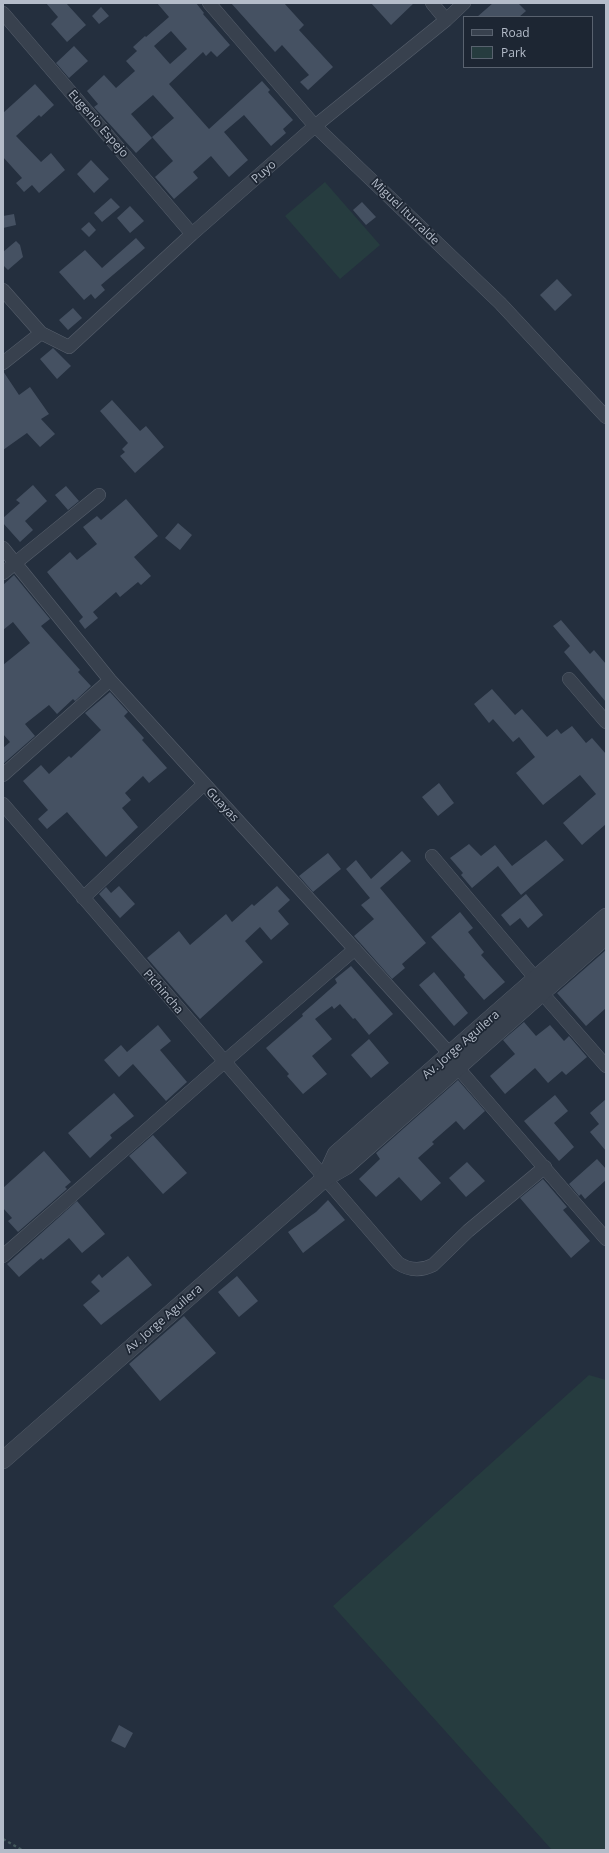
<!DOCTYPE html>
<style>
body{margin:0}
#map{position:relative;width:609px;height:1853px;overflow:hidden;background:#242f3e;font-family:"Open Sans",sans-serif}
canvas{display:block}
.frame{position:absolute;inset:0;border:4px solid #b4bcc9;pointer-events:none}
.legend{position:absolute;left:463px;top:16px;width:130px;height:52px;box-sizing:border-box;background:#1d2633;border:1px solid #59626f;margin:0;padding:5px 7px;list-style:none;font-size:12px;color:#b4bcc9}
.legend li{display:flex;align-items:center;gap:8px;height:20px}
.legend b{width:20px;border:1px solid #59626f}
</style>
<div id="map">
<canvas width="609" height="1853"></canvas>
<div class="frame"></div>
<ul class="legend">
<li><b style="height:5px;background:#38414e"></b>Road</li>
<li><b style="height:11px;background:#263c3f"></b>Park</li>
</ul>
</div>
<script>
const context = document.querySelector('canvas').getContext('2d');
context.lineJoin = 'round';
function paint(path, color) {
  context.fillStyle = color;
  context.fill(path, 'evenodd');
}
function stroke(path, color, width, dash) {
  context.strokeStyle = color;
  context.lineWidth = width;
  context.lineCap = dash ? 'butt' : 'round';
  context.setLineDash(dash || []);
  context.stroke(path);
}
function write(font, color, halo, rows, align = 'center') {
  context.font = font + ' "Open Sans",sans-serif';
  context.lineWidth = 3.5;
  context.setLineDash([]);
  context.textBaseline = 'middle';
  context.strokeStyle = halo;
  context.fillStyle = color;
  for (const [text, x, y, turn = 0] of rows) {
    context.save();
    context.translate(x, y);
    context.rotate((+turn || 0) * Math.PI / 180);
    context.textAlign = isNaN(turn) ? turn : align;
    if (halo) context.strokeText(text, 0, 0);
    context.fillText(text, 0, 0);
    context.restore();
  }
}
const green = new Path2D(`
 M325,182l55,63 -40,34 -55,-63z
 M589,1375l17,5v470h-54l-219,-244z`);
const building = new Path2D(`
 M46,3h20l20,22 -19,17 -16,-18 7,-7z
 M157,3h39l8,10 -1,1 27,31 -13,12 -6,-6 -5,5 -3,-4 -34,32 40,45 53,-48 8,9 -2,2 25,28 -10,9 3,4 -15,13 -27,-31 -20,17 24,28 -19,17 -18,-21 -18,16 5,6 -24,21 -19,-22 18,-16 -21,-24 22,-19 -21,-23 -22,19 21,24 -16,15 -42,-46 4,-3 -11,-13 17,-16 12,13 19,-17 -9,-10 11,-10 -4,-4 12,-11 1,1 23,-20zM171,31l16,18 -17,15 -16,-18z
 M231,3h53l20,22 -5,5 34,37 -25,23 -8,-8 9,-7 -27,-30 -7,7z
 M371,3h43l-23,22z
 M493,3h25l8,8 -7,6h-42z
 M101,7l8,9 -10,8 -7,-8z
 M74,46l14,15 -19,17 -13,-15z
 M35,84l19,21 -13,12 -2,-2 -23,21 25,26 10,-9 14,17 -26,23 -7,-8 -8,7 -8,-9 6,-5 -19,-21v-44z
 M91,160l18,19 -15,14 -17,-19z
 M111,198l9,9 -18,15 -8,-9z
 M362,202l14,15 -10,8 -13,-15z
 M130,206l14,15 -14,12 -13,-15z
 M14,214l2,11 -13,3v-12z
 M89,222l7,8 -7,7 -8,-8z
 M136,238l9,10 -44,37 4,5 -10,9 -4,-5 -7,6 -25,-28 26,-22 17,18z
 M16,241l4,4 3,12 -15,13 -5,-5v-13z
 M557,279l15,16 -17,16 -15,-16z
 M73,308l9,10 -14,12 -9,-10z
 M53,348l18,18 -14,13 -17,-20z
 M3,371l16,24 11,-8 19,27 -8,5 14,15 -15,13 -13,-14 -24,17z
 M112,400l28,31 6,-5 18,21 -29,26 -15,-17 5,-4 -3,-3 6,-6 -28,-32z
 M33,485l14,16 -22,20 8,9 -13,12 -17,-19v-5l17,-15 -4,-3z
 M66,486l13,15 -11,9 -13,-15z
 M126,499l32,37 -24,21 17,19 -10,9 -3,-3 -18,15 -4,-5 -23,20 5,6 -13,11 -6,-8 4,-4 -36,-45 23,-20 7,8 20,-16 -14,-17 14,-11 4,4z
 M178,523l14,12 -12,15 -15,-12z
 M14,575l36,44 -9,7 39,44 -2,2 13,14 -16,15 -2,-2 -16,15 -8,-9 -24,19 10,12 -32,28v-16l7,-6 -7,-8v-69l27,-22 -17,-21 -10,8v-45z
 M561,620l29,34 4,-4 12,14v38l-42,-50 6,-6 -17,-20z
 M492,689l23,26 7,-6 25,28 10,-8 4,5 11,-8 14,17 6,-5 14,16v70l-24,21 -19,-22 33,-29 -16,-19 -37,30 -27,-32 19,-16 -16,-20 -6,5 -20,-23 -4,4 -15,-19z
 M110,692l18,20 -4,4 20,22 -2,2 25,28 -18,15 -6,-7 -18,17 6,7 -9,8 16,19 -32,30 -39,-45 -20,17 -9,-10 10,-9 -25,-29 18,-16 8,9 20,-18 2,2 30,-28 -16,-17z
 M439,783l15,20 -16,13 -16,-19z
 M546,840l18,20 -43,35 -23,-29 -26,22 -11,-13 2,-2 -13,-15 19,-14 12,12 14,-11 17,21z
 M402,851l9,10 -31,27 46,55 -24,21 3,4 -13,11 -38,-43 20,-17 -13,-14 9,-7 -24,-29 10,-9 15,19z
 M328,853l13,16 -28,23 -14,-16z
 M119,886l16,18 -15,14 -21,-24 7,-7 5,6z
 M277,886l13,14 -12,11 11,13 -18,16 -11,-13 -15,14 18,21 -63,57 -53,-61 32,-27 11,14 36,-31 6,8 20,-18 2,2z
 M526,894l17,21 -15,13 -8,-10 -10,8 -9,-11z
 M460,912l13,16 -5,4 16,20 -3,3 24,27 -21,18 -20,-23 1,-2 -34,-38z
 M606,950v58l-20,18 -29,-33z
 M351,966l42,48 -24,21 -14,-17 -2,1 -13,-15 -6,5 -2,-3 -17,13 17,20 -20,17 15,18 -24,20 -16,-18 2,-2 -23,-26 37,-32 -1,-2 35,-31 -2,-4z
 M434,972l34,41 -14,13 -35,-41z
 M524,1022l12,14 14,-11 14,16 5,-5 18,21 -21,18 -4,-4 -14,12 -13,-15 -30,26 -15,-18 25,-22 -12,-14z
 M158,1025l13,16 -11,9 27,32 -21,19 -33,-37 -14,13 -15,-17 17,-15 6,7z
 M369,1039l20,24 -18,15 -20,-23z
 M458,1080l27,31 -21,19 -8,-9 -24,21 2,2 -16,14 23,25 -20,18 -22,-24 -23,20 -17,-18 21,-20 -4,-6z
 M114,1093l20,23 -24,19 2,3 -22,20 -22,-25z
 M555,1095l13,16 -14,12 20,24 -15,14 -35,-40z
 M606,1099v52l-16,-19 9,-8 -9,-11z
 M153,1135l34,38 -24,21 -34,-38z
 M44,1151l27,31 -6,5 2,2 -49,43 -10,-11 4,-3 -9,-10v-20z
 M597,1159l9,10v11l-21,19 -4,-5 -2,2 -10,-12z
 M467,1162l18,19 -19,16 -17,-19z
 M543,1179l24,28 -4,3 27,31 -19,17 -51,-60z
 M328,1200l17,20 -42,33 -15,-21 28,-20z
 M77,1201l28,33 -23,19 -13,-15 -26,22 -2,-2 -22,19 -12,-13z
 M128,1256l24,29 -51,40 -18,-20 17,-14 -9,-9 8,-8 3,4z
 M237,1276l21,25 -19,16 -21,-25z
 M184,1316l32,37 -56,48 -31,-37z
 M119,1725l14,8 -8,15 -14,-7z`);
const path = new Path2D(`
 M3,1839l19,11`);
const minor = new Path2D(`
 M209,3l106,123 185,177 106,114
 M432,3l14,17
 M3,13l189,221
 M3,290l38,43 28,14 123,-113 123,-108 131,-106 18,-17
 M3,363l38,-30
 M3,548l107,132 340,374
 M3,573l96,-78
 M569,679l37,43
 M3,775l107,-95
 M3,804l395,459c12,8 23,8 35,2l35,-34 77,-64
 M432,856l104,123
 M83,898l121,-114
 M542,993l64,73
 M458,1068l148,171
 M3,1256l221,-194 131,-113`);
const tertiary = new Path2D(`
 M325,1178l11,-24 270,-237
 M3,1460l322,-282 21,-12 260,-230`);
const streetNames = [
 ["Eugenio Espejo",98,124,49],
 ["Puyo",264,172,-41],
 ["Miguel Iturralde",405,212,44],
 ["Guayas",222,805,47],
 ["Pichincha",163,992,49],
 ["Av. Jorge Aguilera",461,1045,-41],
 ["Av. Jorge Aguilera",164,1319,-41]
];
paint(green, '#263c3f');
paint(building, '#455162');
stroke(minor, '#565f6c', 14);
stroke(tertiary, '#565f6c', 18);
stroke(path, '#44595c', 2.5, [3, 3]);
stroke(minor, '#38414e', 13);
stroke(tertiary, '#38414e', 17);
write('12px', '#b4bcc9', '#1d2633', streetNames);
</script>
